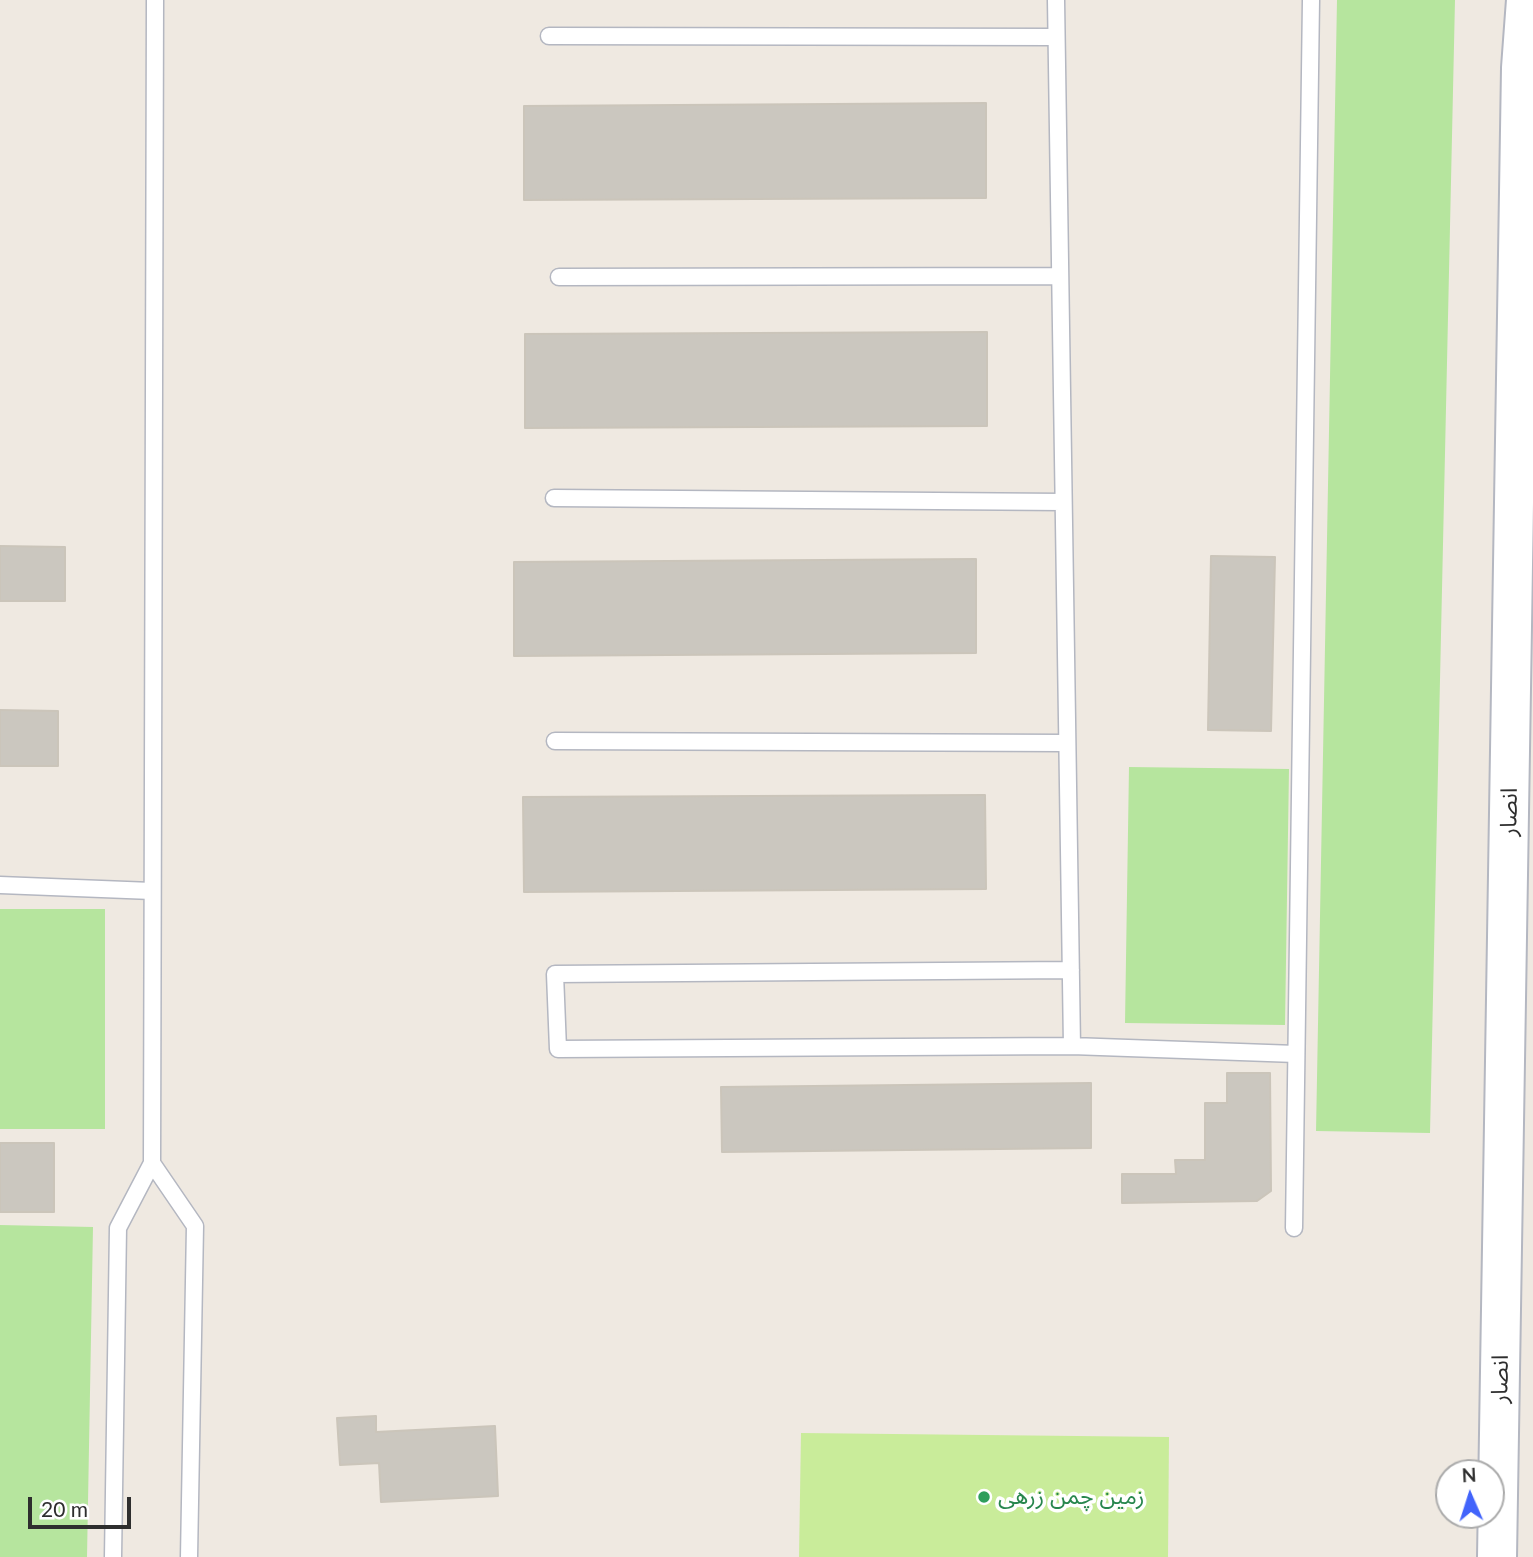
<!DOCTYPE html>
<meta charset="utf-8">
<style>
body{margin:0}
#map{position:relative;width:1533px;height:1557px;overflow:hidden;background:#efe9e1;font-family:Lato,sans-serif}
canvas{display:block}
.north{position:absolute;left:1435px;top:1459px;width:70px;height:70px;box-sizing:border-box;background:#fff;border:2px solid #ababab;border-radius:50%;rotate:357deg;font-size:19px;font-weight:700;line-height:28px;text-align:center;color:#2e2e2e}
.north::after{content:'';display:block;margin:auto;width:24px;height:32px;background:#4264fb;clip-path:polygon(50% 0,100% 100%,50% 72%,0 100%)}
.scale{position:absolute;left:28px;top:1497px;width:103px;height:32px;box-sizing:border-box;border:4px solid #2e2e2e;border-top:0;padding-left:9px;font-size:21px;line-height:24px;white-space:nowrap;color:#2e2e2e;-webkit-text-stroke:5px #fff;paint-order:stroke}
</style>
<div id="map">
<canvas width="1533" height="1557"></canvas>
<div class="north">N</div>
<div class="scale">20 m</div>
</div>
<script>
const context = document.querySelector('canvas').getContext('2d');
context.lineJoin = 'round';
function paint(path, color) {
  context.fillStyle = color;
  context.fill(path, 'evenodd');
}
function stroke(path, color, width, dash) {
  context.strokeStyle = color;
  context.lineWidth = width;
  context.lineCap = dash ? 'butt' : 'round';
  context.setLineDash(dash || []);
  context.stroke(path);
}
function write(font, color, halo, rows, align = 'center') {
  context.font = font + ' Lato,"Noto Sans Arabic",sans-serif';
  context.lineWidth = 7;
  context.setLineDash([]);
  context.textBaseline = 'middle';
  context.strokeStyle = halo;
  context.fillStyle = color;
  for (const [text, x, y, turn = 0] of rows) {
    context.save();
    context.translate(x, y);
    context.rotate((+turn || 0) * Math.PI / 180);
    context.textAlign = isNaN(turn) ? turn : align;
    if (halo) context.strokeText(text, 0, 0);
    context.fillText(text, 0, 0);
    context.restore();
  }
}
const green = new Path2D(`
 M1337,0h118l-25,1133 -114,-2z
 M1129,767l160,2 -4,256 -160,-2z
 M0,909h105v220h-105z
 M0,1225l93,2 -6,330h-87z`);
const pitch = new Path2D(`
 M801,1433l368,4 -1,120h-369z`);
const building = new Path2D(`
 M986,103v95l-462,2v-94z
 M987,332v94l-462,2v-94z
 M0,546l65,1v54h-65z
 M1211,556l64,1 -4,174 -63,-1z
 M976,559v94l-462,3v-94z
 M0,710l58,1v55h-58z
 M985,795l1,94 -462,3 -1,-95z
 M1227,1073h43l1,118 -14,10 -135,2v-29h54l-1,-14h30v-57h22z
 M1091,1083v65l-369,4 -1,-65z
 M0,1143h54v69h-54z
 M376,1416v16l119,-6 3,70 -117,6 -2,-39 -39,2 -3,-47z`);
const lane = new Path2D(`
 M1056,0l16,1046 224,8
 M549,36l507,1
 M559,277l501,-1
 M554,498l509,4
 M555,741l511,2
 M0,885l152,6
 M1071,970l-516,4 3,75 514,-3
 M152,1163l43,63 -6,331
 M1294,1228l17,-1228
 M113,1557l5,-329 34,-65 3,-1163`);
const secondary = new Path2D(`
 M1497,1557l24,-1489 5,-68`);
const markers = [
 [984,1497,7,"#2e9e5b"]
];
const streetNames = [
 ["انصار",1509,812,-89],
 ["انصار",1500,1379,-89]
];
const leisureNames = [
 ["زمین چمن زرهی",998,1497]
];
paint(green, '#b6e59e');
paint(pitch, '#c9ec9a');
paint(building, '#cbc7bf');
stroke(building, '#cbc5ba', 2);
stroke(lane, '#b4b7c1', 19);
stroke(secondary, '#b4b7c1', 42);
stroke(lane, '#fff', 16);
stroke(secondary, '#fff', 38);
for (const [x, y, r, color] of markers) {
  const dot = new Path2D();
  dot.arc(x, y, r, 0, 2 * Math.PI);
  context.fillStyle = color;
  context.fill(dot);
  stroke(dot, '#fff', 2.5);
}
write('23px', '#2e2e2e', '#fff', streetNames);
write('23px', '#27864d', '#fff', leisureNames, 'left');
</script>
